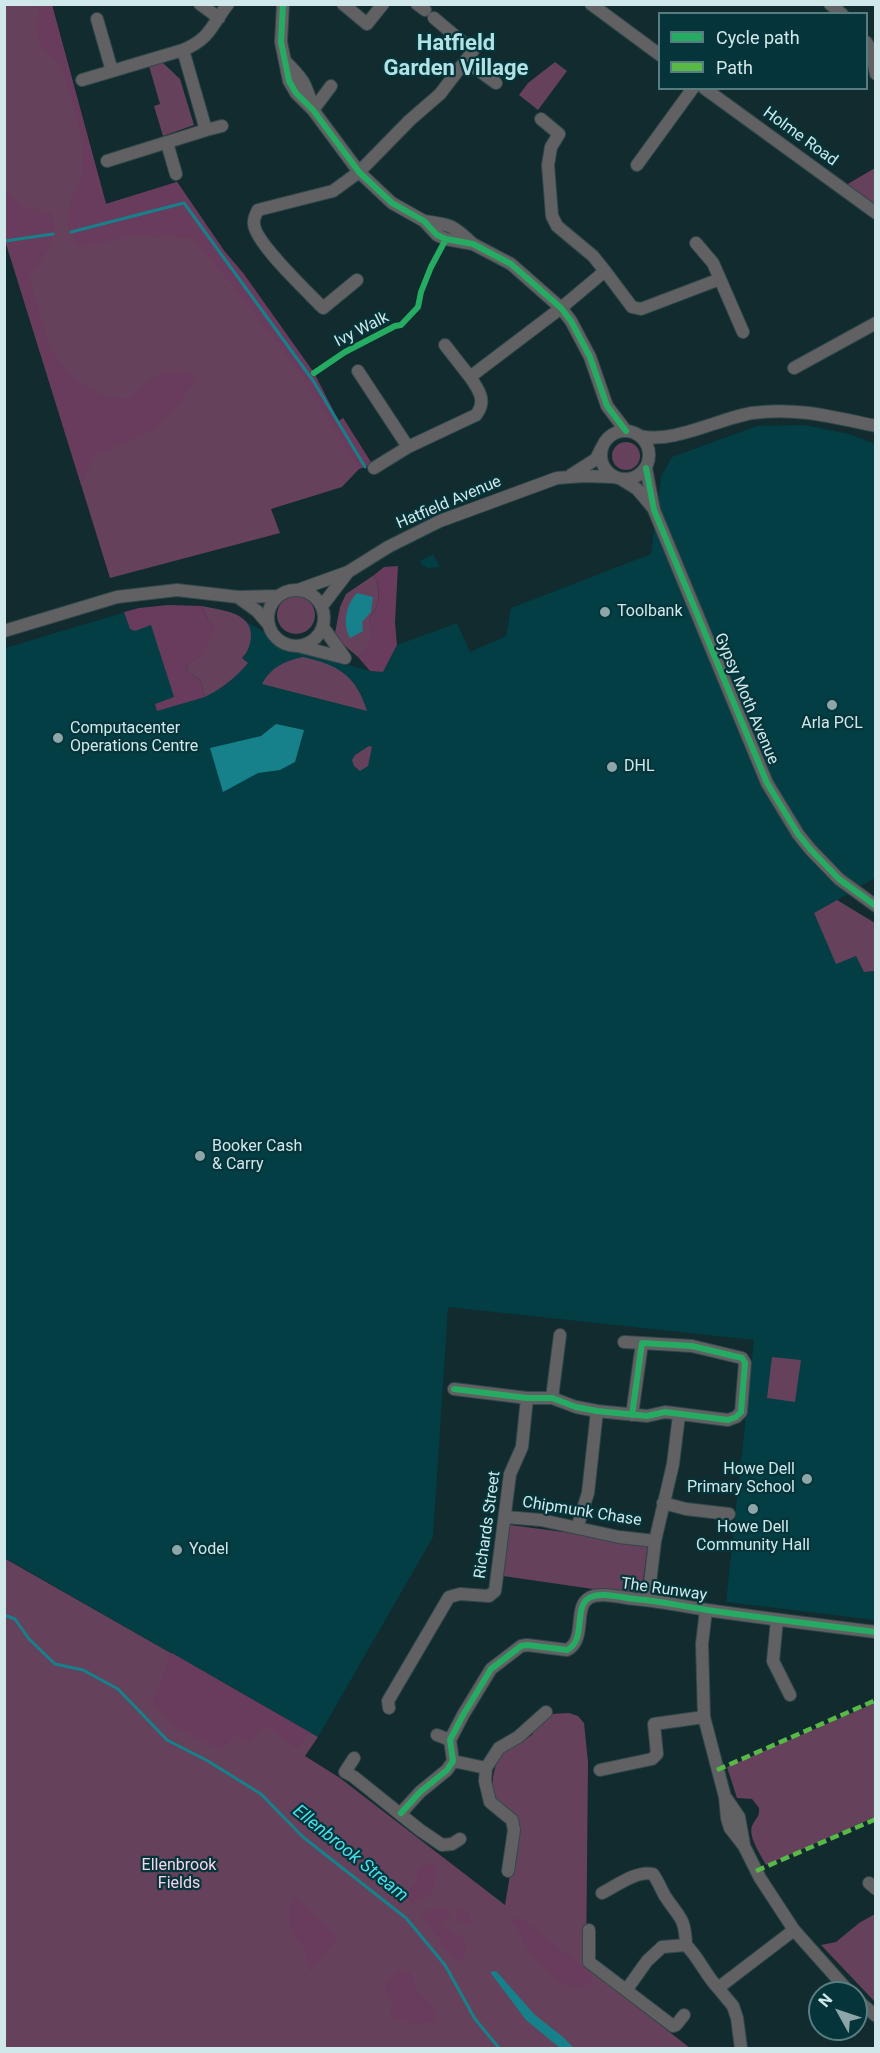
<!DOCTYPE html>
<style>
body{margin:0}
#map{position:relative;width:880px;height:2053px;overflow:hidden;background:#112b2e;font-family:Roboto,sans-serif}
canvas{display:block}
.frame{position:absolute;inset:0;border:6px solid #d1e8ea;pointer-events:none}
.legend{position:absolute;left:658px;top:12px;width:210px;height:78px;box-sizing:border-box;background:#05353a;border:2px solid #577d80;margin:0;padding:8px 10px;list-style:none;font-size:18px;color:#d1e8ea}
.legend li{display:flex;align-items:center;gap:12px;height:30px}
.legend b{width:30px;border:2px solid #577d80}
.north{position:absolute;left:808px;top:1981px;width:60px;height:60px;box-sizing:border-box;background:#05353a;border:2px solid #577d80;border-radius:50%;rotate:310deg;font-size:16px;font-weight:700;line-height:24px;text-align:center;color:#d1e8ea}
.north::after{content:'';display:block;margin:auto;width:21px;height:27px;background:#8ea6a8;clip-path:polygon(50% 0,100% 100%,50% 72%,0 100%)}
</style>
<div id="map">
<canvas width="880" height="2053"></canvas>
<div class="frame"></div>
<ul class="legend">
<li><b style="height:8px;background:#26ab63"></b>Cycle path</li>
<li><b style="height:8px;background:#58b947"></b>Path</li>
</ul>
<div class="north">N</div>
</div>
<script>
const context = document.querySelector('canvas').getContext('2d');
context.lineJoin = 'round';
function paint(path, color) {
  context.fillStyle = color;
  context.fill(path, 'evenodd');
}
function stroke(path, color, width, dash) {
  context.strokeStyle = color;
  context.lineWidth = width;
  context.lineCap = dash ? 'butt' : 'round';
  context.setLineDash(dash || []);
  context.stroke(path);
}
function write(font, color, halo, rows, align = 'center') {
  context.font = font + ' Roboto,sans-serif';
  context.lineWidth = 4.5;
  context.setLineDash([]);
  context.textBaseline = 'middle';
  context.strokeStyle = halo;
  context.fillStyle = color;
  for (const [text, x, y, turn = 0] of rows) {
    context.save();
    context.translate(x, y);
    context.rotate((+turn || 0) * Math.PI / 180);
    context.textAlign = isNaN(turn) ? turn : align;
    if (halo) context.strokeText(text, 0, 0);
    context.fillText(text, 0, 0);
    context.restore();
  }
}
const built = new Path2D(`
 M805,425l44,9 26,10v434l-60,35 41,43 8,16 11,-1v649l-149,-18 28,-262 -306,-33 -15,230 -115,200 -313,-179v-910l134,-40 29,-3 34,1 30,7 63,37 75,21 13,1 14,-27 60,-22 13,29 36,-16 5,-28 140,-54 10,-77 11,-20 85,-31z
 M433,554l7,13 -12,1 -6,-3 -2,-4z`);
const green = new Path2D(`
 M4,5h48l54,199 71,-22 48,70 18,21 71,100 22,43 3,5 4,-3 29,46 -13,5 -17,18 -71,22 9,24 -170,45 -105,-338z
 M162,62l18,17 14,46 -31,11 -9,-30 6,-2 -11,-38z
 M555,62l12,9 -29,39 -19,-15 9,-12z
 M875,168v35h-2l-27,-18z
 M612 456a14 14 0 1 1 28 0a14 14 0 1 1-28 0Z
 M374,575c8,16 6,30 -5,44 5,19 4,25 -11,38l-18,-15 -5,-9 5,-26 6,-13z
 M277 615a19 19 0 1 1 38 0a19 19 0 1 1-38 0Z
 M202,606c18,4 50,6 49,30 0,7 -3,16 -9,22l6,5c-13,15 -25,25 -43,34l-5,-17 -13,-9 -1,-5 16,-11 6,-35z
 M303,657c35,8 53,18 64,54l-105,-27c9,-17 23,-23 41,-27z
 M369,746l3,1 -4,19 -8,5 -6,-5 -2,-6 3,-5z
 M837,900l38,23v48l-11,1 -8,-16 -20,8 -22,-51z
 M772,1357l29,3 -6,42 -28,-4z
 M510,1525l138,18 -7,53 -138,-20z
 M4,1558l314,179 -13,19 35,22 165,127 12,-72 1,-16 -8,-7 -4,1 -15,-14c2,-18 2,-37 16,-50 8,-6 18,-6 26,-13v-4l17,-16 19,-1 9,3 6,7 4,39 -2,205 104,81h-685z
 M875,1703v114l-109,48c-5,-10 -18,-28 -14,-39 3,-7 8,-9 7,-18l-7,-9 -15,-1 -10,-31z
 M875,1914v88l-54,-57 15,-3 23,-19z`);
const forest = new Path2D(`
 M40,5h12l54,199 71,-22 48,70 18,21 71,100 22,43 3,5 4,-3 29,46 -13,5 -53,-88 -74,-97 -40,-46 -62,-2 -46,11 -8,-3 -9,-20 4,-23 12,-29v-29l-20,-75 -24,-25 -3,-15z
 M5,192l21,15 25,6c12,24 -10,45 -22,65l20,68 21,30 33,20 24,3c25,-18 37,-38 69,-21l-16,25 -29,28 -56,24 -14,29 -76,-244z
 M398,566l-3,56 2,23 -14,27 -13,-1 -12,-14c17,-16 13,-18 11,-38 11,-14 13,-28 5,-44l10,-8z
 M168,605l34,1 6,14 7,6 -13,29 -16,12 1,4 13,9 5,17 -48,14 -2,-7 19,-7 -23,-72 -16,6 -5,-2 -6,-17 15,-4z
 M172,1653l137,79 -12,16 -32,-23 -18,17 -13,-8 -11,16 -47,-23 -23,-25z
 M426,1865h9l2,6 -4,21 -22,10 -7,-6 13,-14v-12z
 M295,1897l41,38v4l-26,33 -5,-26c-16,-9 -20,-34 -10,-49z
 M435,1907l14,2 2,4 -10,11 22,15 4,10 -4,11h-8l-34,-45z
 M463,1909l6,5 2,8 -4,3 -9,-5 -2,-6 2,-4z
 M520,1918l72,56 -2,9c-20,14 -50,-17 -61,-33 -7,-9 -10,-20 -17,-29z
 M398,1970l12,3 9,21 11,9 6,11 -2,7c-17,3 -30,3 -44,-6l3,-13 -6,-10 -2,-8z`);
const water = new Path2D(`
 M357,593l16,4 -2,15 -9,10 1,9 -13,7c-8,-15 -4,-33 7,-45z
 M276,724l28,6 -9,32 -15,8 -22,3 -35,19 -13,-44 51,-12z
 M496,1971l39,44 28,22 11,11h-14l-34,-28 -36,-48z`);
const stream = new Path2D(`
 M71,232l113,-29 130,179 51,85
 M5,241l48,-7
 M4,1615l11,4 14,20 26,25 28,6 35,19 49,51 41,21 53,33 42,43 103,81 39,47 30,54 24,29`);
const minor = new Path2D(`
 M200,4l19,14
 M283,4l-2,38 8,39 7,12 17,17 46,62 33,31 32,18 13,14 9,4 27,5 38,20 50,44 10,13 19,36 17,49 19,25
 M343,4l24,20 16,-20
 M417,4l8,6
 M591,4l69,51
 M830,4l12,10
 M97,19l15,52
 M866,42l5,8 5,24
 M466,61l30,22
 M286,62c19,19 19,21 27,46
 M82,80l101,-30
 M704,88l172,125
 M313,110l18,-24
 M541,119l18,15 -8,13 -3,18 4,51 5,10 36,30 12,15
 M206,130l16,-4
 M167,143l9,31
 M107,161l99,-31 -23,-80c28,-12 28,-24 45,-46
 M637,165l56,-77
 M424,221c27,4 28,3 49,23
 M696,243l17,20 7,16
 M357,280l-34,28c-15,-16 -68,-65 -69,-84 -1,-5 2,-10 4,-14l75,-19 26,-19 51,-52 30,-26 33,-43 -39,-33
 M445,345l25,32
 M794,368l82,-45
 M358,371l50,76 68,-32c11,-14 3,-25 -6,-38l91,-69 44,-37 27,36 9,2 79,-30 23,53
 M601 455a24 24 0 1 1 48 0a24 24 0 1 1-48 0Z
 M640,436c32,8 78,-17 112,-23 45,-6 80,4 124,13
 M374,468l34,-21
 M646,468l8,42 113,273 31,51 12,15 29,30 37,27
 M571,475l25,-16 6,-12
 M621,479l16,10 17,20
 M298,590l50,-18 40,-25 52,-26 117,-43 27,-2 30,1
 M268 618a28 28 0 1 1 56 0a28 28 0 1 1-56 0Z
 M239,598l18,13 12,14
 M322,606l26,-34
 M323,627l22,31
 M4,631l113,-34 60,-7 61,7 40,-1
 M298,646l47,12
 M624,1342l18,1
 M454,1389l73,9h25l24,9 21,4 50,5 18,-4 63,8 8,-3 5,-5 4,-49 -3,-5 -50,-12 -50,-3 -10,72
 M552,1398l8,-63
 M663,1503l23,6 43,5
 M505,1517l36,3 78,17 36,4
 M577,1528l11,-35 9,-82
 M648,1600l7,-59 18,-77 6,-49
 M706,1610l-4,34 2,73 21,80 2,21 3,10 14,18 16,32 34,52 56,63
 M777,1620l-4,41 17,34
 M389,1708l-1,-7 61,-104 11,-3 29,2 6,-5 15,-117 12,-27 5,-49
 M437,1735l13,5
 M354,1758l-9,14 9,5 66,53 22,15 10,-1 8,-5
 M453,1761l33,7 13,-20 19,-11 28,-25
 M486,1768l-1,13 5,21 22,18 2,10 -6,41
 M600,1770l52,-11 5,-5 -3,-30 50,-7
 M726,1798l13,19 5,28
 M401,1813l19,-21 27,-22 6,-9 -3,-21 13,-25 28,-46 30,-23 6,-1 40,5c20,-10 6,-43 22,-52 11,-7 33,0 46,1 24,2 48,7 72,11 56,8 112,15 169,22
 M869,1883l7,6
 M602,1893c14,-7 35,-23 51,-19 5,7 8,15 12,22 14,22 20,20 21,49
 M589,1930v32l84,64 3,-1 8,-10
 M718,1988l15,18 4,12 4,30
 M627,1989l20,-28 15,-14 24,-2c13,13 19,29 32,43l76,-58
 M856,1999l20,17`);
const quiet = new Path2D(`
 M717,1770l159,-70
 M756,1871l120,-52`);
const cycleway = new Path2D(`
 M283,4l-2,38 8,39 7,12 17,17 46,62 33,31 32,18 13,14 9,4 27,5 38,20 50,44 10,13 19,36 17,49 19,25
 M314,373l31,-21 50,-26 6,-1 17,-18 3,-15 10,-25 15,-28
 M646,468l8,42 113,273 31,51 12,15 29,30 37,27
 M454,1389l73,9h25l24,9 21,4 50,5 18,-4 63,8 8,-3 5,-5 4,-49 -3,-5 -50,-12 -50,-3 -10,72
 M401,1813l19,-21 27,-22 6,-9 -3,-21 13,-25 28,-46 30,-23 6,-1 40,5c20,-10 6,-43 22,-52 11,-7 33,0 46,1 24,2 48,7 72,11 56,8 112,15 169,22`);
const markers = [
 [605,612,6,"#8ea6a8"],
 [832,705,6,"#8ea6a8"],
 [58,738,6,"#8ea6a8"],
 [612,767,6,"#8ea6a8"],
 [200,1156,6,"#8ea6a8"],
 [807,1479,6,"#8ea6a8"],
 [753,1509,6,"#8ea6a8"],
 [177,1550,6,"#8ea6a8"]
];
const streetNames = [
 ["Holme Road",800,137,36],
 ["Ivy Walk",362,330,-27],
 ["Hatfield Avenue",449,503,-23],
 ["Gypsy Moth Avenue",746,699,67],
 ["Chipmunk Chase",582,1512,9],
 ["Richards Street",488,1525,-82],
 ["The Runway",664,1590,8]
];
const poiNames = [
 ["Toolbank",617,612],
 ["Arla PCL",832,724,"center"],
 ["Computacenter",70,729],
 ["Operations Centre",70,747],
 ["DHL",624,767],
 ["Booker Cash",212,1147],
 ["& Carry",212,1165],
 ["Howe Dell",795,1470,"right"],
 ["Primary School",795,1488,"right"],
 ["Howe Dell",753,1528,"center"],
 ["Community Hall",753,1546,"center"],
 ["Yodel",189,1550]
];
const parkNames = [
 ["Ellenbrook",179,1866],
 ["Fields",179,1884]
];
const waterNames = [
 ["Ellenbrook Stream",350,1854,39]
];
const districtNames = [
 ["Hatfield",456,44],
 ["Garden Village",456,69]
];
paint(built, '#023e44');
paint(green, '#66415b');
paint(forest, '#693b5c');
paint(water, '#16818a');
stroke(stream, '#16818a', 3);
stroke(minor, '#32484a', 14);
stroke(minor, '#616164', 12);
stroke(quiet, '#58b947', 4.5, [9, 4.5]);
stroke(cycleway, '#26ab63', 6);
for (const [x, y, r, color] of markers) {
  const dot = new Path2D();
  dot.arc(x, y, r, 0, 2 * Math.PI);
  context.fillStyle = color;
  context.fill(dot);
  stroke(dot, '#05353a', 2);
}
write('16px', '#d1e8ea', '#05353a', streetNames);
write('16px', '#d1e8ea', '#05353a', poiNames, 'left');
write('16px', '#f9d4ea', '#05353a', parkNames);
write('italic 18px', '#4adfed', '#05353a', waterNames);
write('bold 22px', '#b2e1e6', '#05353a', districtNames);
</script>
